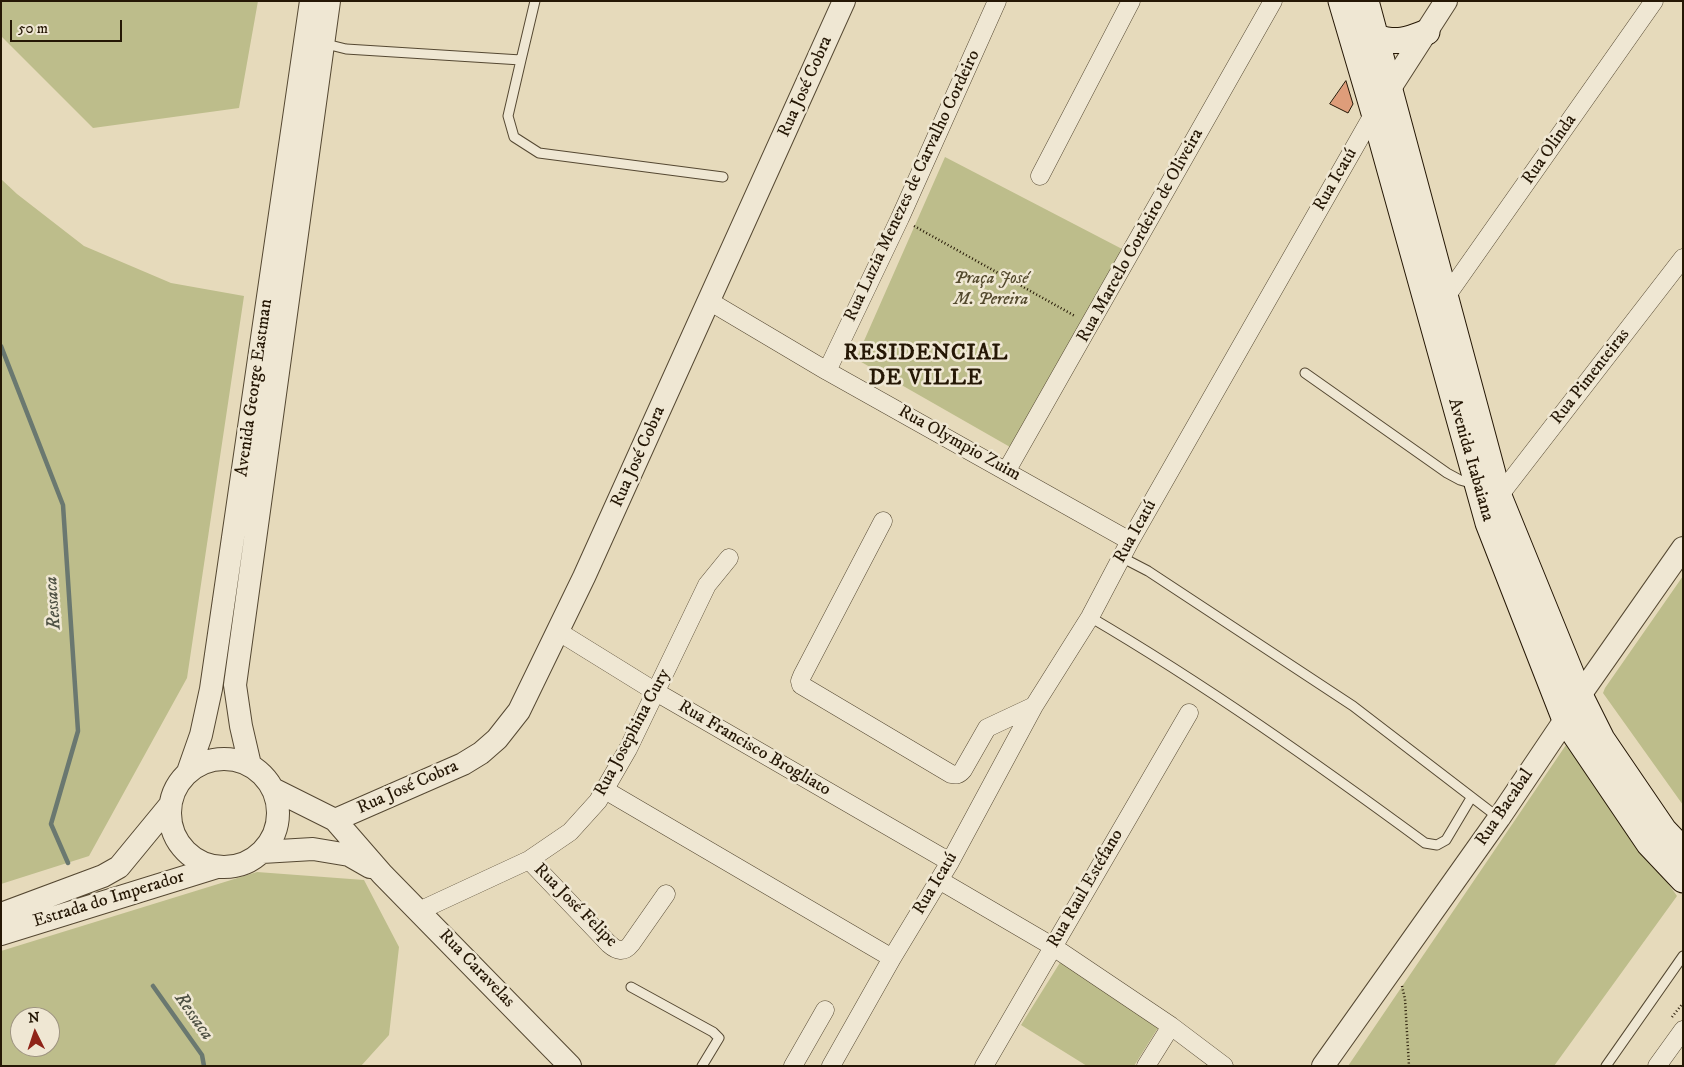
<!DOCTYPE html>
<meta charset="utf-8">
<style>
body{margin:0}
#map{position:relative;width:1684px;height:1067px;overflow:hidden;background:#e6dabb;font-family:"IM FELL DW Pica",serif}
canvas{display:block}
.frame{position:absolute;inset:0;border:2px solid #251705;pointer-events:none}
.north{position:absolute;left:10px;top:1007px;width:50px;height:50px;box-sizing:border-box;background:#efe7d3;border:1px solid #9e9481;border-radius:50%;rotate:356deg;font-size:14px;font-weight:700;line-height:20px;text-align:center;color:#251705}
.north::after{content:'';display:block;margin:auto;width:18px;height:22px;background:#8f2418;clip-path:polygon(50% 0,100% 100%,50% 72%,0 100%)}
.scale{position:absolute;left:10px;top:20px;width:112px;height:22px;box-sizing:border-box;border:2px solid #251705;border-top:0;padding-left:6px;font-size:15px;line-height:18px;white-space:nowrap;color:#251705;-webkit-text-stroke:4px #efe7d3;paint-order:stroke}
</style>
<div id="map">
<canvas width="1684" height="1067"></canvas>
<div class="frame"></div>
<div class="north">N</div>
<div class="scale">50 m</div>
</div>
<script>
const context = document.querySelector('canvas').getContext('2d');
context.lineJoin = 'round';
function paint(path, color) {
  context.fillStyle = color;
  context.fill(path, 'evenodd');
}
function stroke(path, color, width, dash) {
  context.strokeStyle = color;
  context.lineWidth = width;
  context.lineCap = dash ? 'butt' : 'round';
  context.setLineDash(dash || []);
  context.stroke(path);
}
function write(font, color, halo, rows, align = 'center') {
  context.font = font + ' "IM FELL DW Pica",serif';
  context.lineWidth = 5;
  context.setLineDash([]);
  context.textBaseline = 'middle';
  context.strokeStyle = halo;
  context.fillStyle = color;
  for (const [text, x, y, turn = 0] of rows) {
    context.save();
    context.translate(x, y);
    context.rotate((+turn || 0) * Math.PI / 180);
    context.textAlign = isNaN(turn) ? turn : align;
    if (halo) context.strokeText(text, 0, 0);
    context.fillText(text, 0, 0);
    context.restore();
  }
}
const green = new Path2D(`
 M1,1h257l-19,107 -146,20 -92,-92z
 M945,157l179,93 -114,197 -154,-88z
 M1,179l16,15 67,52 87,37 73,13 -57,382 -98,178 -88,28z
 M1683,576v229l-80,-112 2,-5z
 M1568,742l109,154 -123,170h-206z
 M257,872l107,8 35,67 -10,88 -28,31h-360v-115zM20,1017h30v30h-30z
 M1061,961l100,62 -27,43h-47l-66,-41z`);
const stream = new Path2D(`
 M1,346l62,159 15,226 -27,93 17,39
 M153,986l49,69 2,11`);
const building = new Path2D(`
 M1346,81l7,23 -5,9 -18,-9z`);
const path = new Path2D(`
 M914,226l161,90
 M1402,986l3,13 4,67
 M1672,1017l11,-14`);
const service = new Path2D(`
 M324,46l6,-1 16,4 175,11 14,-59
 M521,60l-13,56 6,21 25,16 184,24
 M1305,373l142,100 13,7 14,4
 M1121,557l27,14 205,135 146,112
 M1090,617c116,68 226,146 335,226l12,2 9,-5 25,-42
 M631,987l82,45 6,6 -17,28
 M1606,1066l77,-110`);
const minor = new Path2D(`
 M1040,176l91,-175
 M1445,298l209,-297
 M709,301l118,70 303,170
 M827,371l73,-153 97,-217
 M1007,470l266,-469
 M1493,499l6,-3 184,-238
 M883,521l-81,155 -2,5 1,4 150,89c5,1 8,1 12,-4l24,-42 47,-22
 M559,632l97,60 294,170
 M605,790l287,168
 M529,860l80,84c8,7 15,9 22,0l35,-50
 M939,880l113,66 119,80 53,40
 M419,911l110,-51 41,-28 28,-31 30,-52 79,-164 22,-27
 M793,1066l32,-56
 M831,1066l61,-108 58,-96 84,-156 56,-89 40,-76 244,-428
 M984,1066l205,-353
 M1146,1066l25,-40
 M1657,1066l26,-36`);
const tertiary = new Path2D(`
 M1383,99l63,-98
 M170 813a54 54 0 1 1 108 0a54 54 0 1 1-108 0Z
 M250,765l-9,-39 -6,-41 94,-684
 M188,772l13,-37 10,-46 100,-688
 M273,789l62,31 47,54 188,192
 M335,820l128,-56 18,-11 16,-14 22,-28 65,-134 260,-576
 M262,852l51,-3 36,6 21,12
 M1,914l102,-38 16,-9 51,-62
 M1,934l216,-67
 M1323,1066l176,-248 66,-98 15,-25 103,-147`);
const secondary = new Path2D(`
 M1341,1l33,112 114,410 77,197 84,124 34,36
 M1366,1l133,495 81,199 22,44 62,91 19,20
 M1376,37c21,7 31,3 51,-5`);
const streetNames = [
 ["Rua José Cobra",806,87,-66],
 ["Rua Olinda",1550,150,-55],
 ["Rua Icatú",1336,180,-60],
 ["Rua Luzia Menezes de Carvalho Cordeiro",913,186,-65],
 ["Rua Marcelo Cordeiro de Oliveira",1141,236,-61],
 ["Rua Pimenteiras",1591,377,-52],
 ["Avenida George Eastman",255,388,-82],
 ["Rua Olympio Zuim",959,444,29],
 ["Rua José Cobra",639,457,-66],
 ["Avenida Itabaiana",1470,460,74],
 ["Rua Icatú",1136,532,-61],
 ["Rua Josephina Cury",633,733,-62],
 ["Rua Francisco Brogliato",754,749,30],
 ["Rua José Cobra",408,788,-24],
 ["Rua Bacabal",1505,808,-56],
 ["Rua Icatú",936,884,-59],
 ["Rua Raul Estéfano",1086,889,-60],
 ["Estrada do Imperador",109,900,-17],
 ["Rua José Felipe",575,906,45],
 ["Rua Caravelas",476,969,46]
];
const parkNames = [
 ["Praça José",991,279],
 ["M. Pereira",991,300]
];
const waterNames = [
 ["Ressaca",54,603,-94],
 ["Ressaca",193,1017,55]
];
const districtNames = [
 ["RESIDENCIAL",926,354],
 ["DE VILLE",926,379]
];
paint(green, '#bdbd8b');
stroke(stream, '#6a7870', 4.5);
paint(building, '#de9d7a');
stroke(building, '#251705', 1);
stroke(service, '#554832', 11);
stroke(minor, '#554832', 19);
stroke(tertiary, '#554832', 24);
stroke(secondary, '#251705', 27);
stroke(path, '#251705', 2.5, [1, 2.5]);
stroke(service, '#efe7d3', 9);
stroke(minor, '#efe7d3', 18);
stroke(tertiary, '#efe7d3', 22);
stroke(secondary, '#efe7d3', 25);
write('18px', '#251705', '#efe7d3', streetNames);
write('italic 18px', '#53492d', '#efe7d3', parkNames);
write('italic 19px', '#4d5043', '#efe7d3', waterNames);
context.letterSpacing = '1px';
write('bold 22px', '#251705', '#efe7d3', districtNames);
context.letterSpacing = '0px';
</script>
